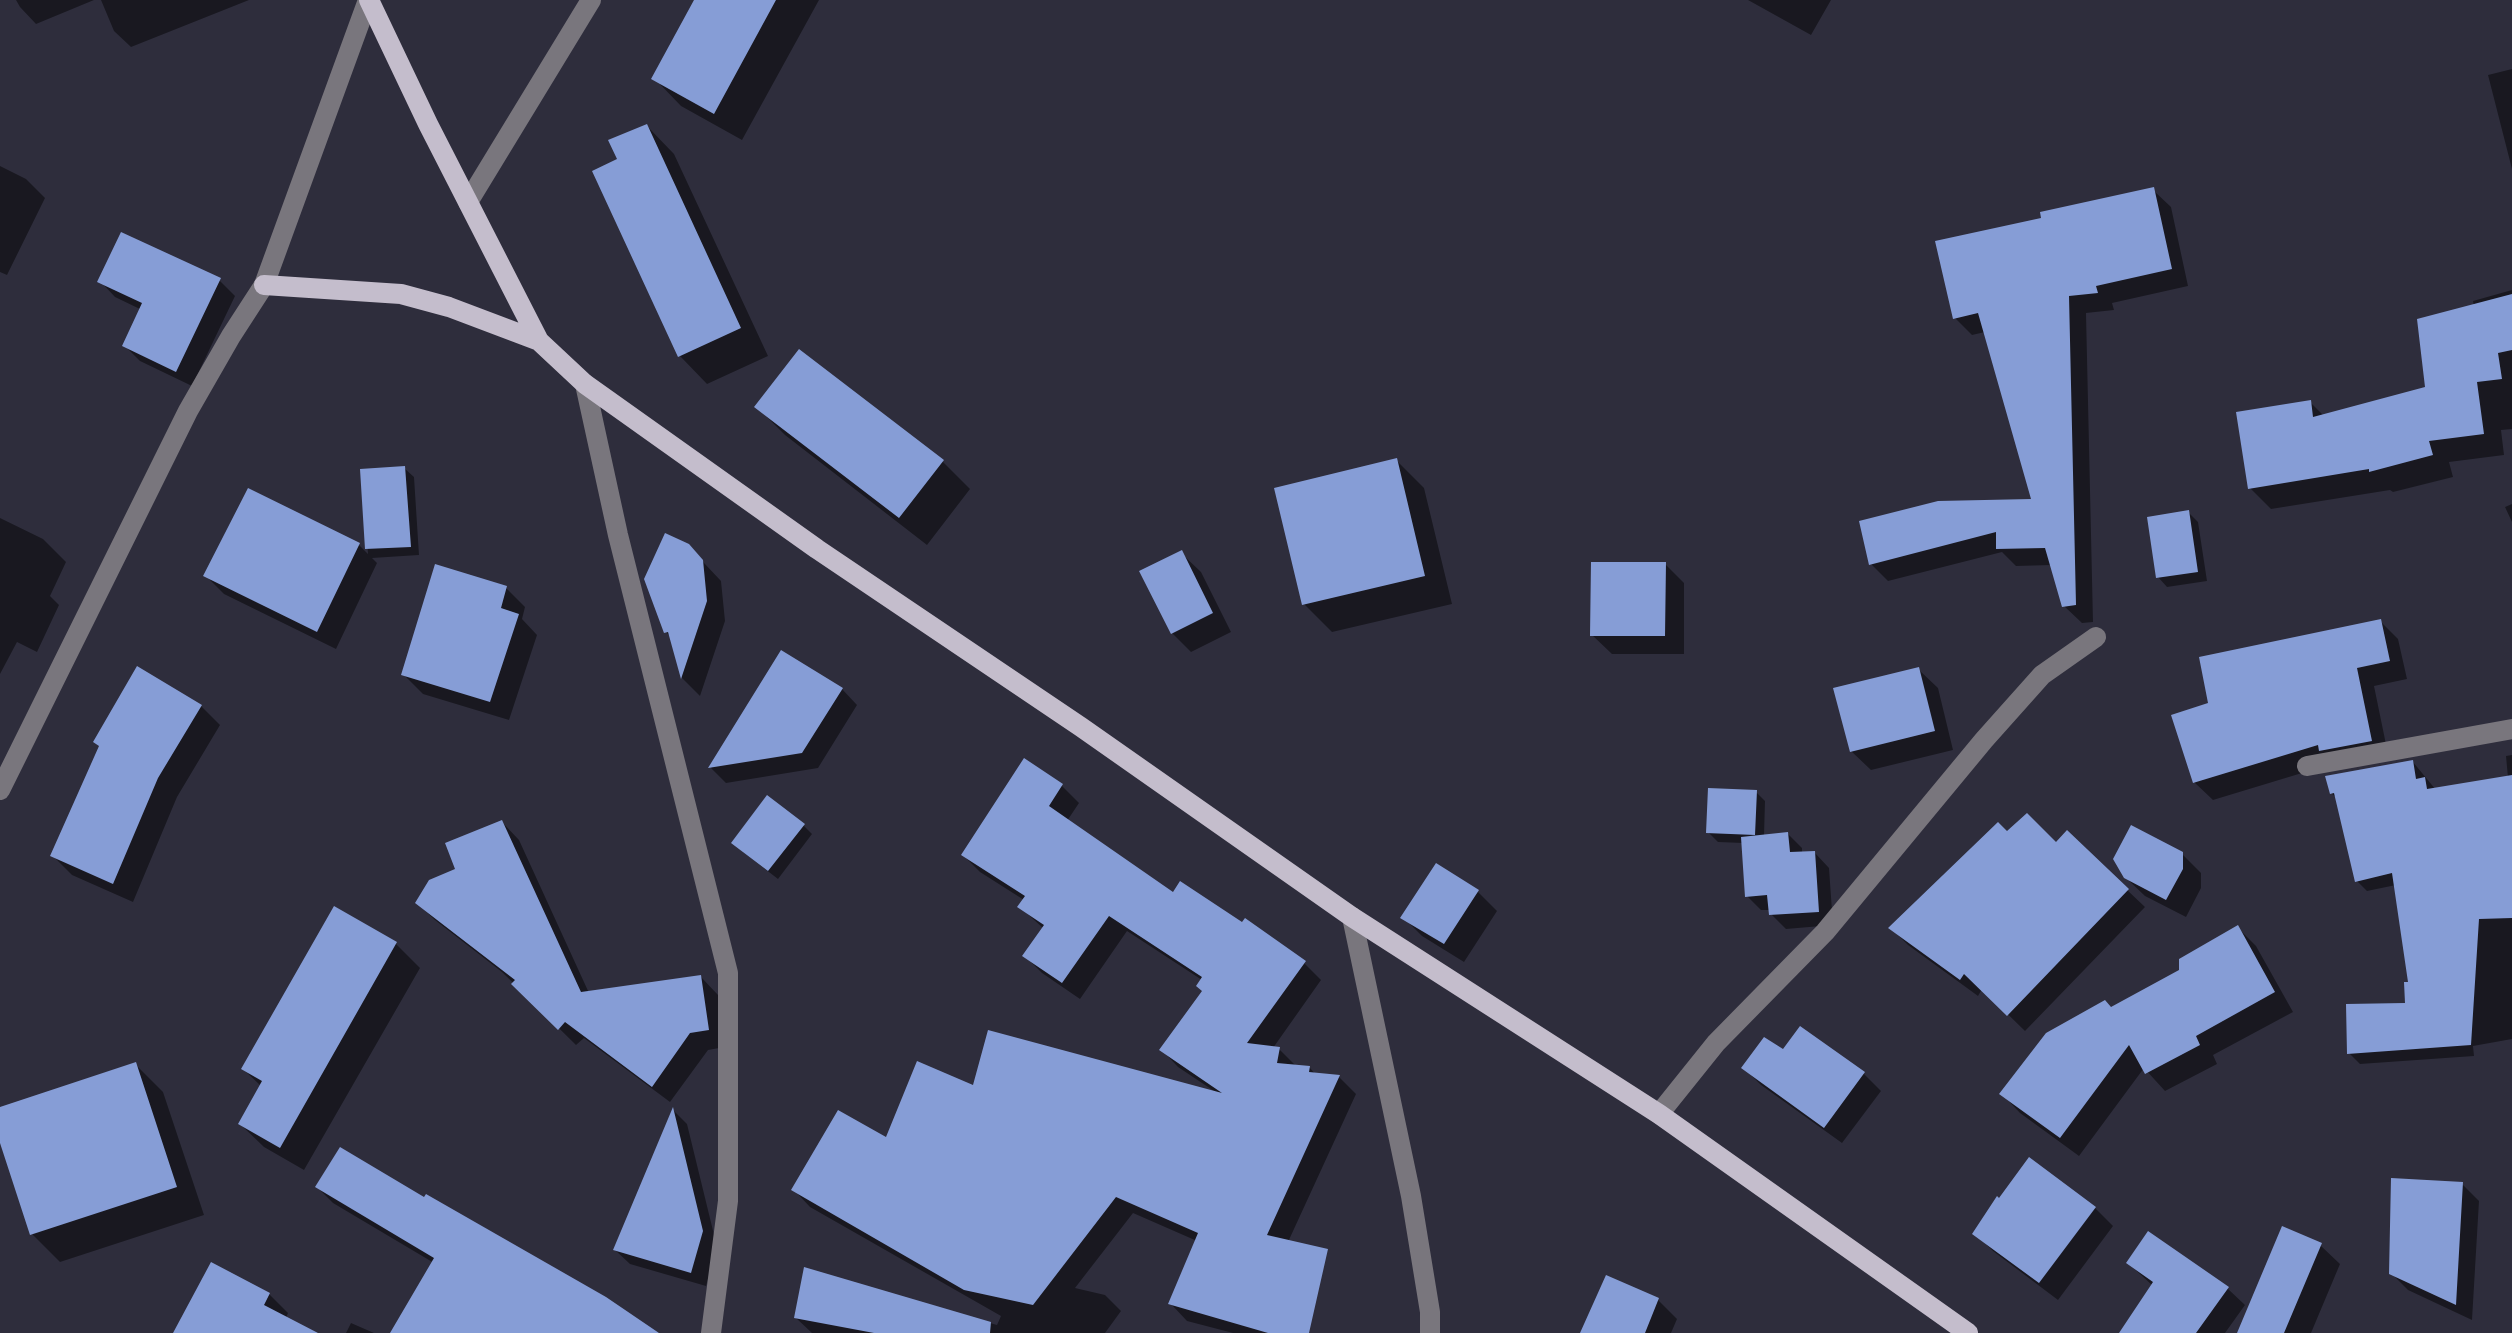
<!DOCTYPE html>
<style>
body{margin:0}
canvas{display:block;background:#2e2d3c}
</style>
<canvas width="2512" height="1333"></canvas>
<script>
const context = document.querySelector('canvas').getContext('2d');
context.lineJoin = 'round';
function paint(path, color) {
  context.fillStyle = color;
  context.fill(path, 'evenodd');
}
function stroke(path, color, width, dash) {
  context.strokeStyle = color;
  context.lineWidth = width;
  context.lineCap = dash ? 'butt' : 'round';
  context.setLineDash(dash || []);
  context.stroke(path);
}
const shadow = new Path2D(`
 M16,0h78l-58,24 -16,-17z
 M101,0h148l-118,47 -17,-16z
 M697,0h122l-77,140 -61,-34 -27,-28z
 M1748,0h83l-20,35z
 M2512,69v100l-24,-94z
 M647,126l27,28 94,202 -61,28 -27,-28 -60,-196z
 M0,166l26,13 19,19 -38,77 -7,-3z
 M2153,190l18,17 17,79 -76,17 2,7 -28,3 7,309 -11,1 -18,-17 -12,-41 -36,1 -14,-14 -114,29 -17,-17 163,-64 -49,-168 -13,3 -17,-17 89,-99z
 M219,280l16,16 -43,90 -52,-25 -15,-15 17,-36 -27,-13 -15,-16z
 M2512,290v139l-11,1 3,25 -55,7 4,15 -60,15 -3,-2 -119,19 -21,-21 60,-86 14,14 103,-28 47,-82 -1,-5z
 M757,407l185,54 28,28 -43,56 -142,-110z
 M1396,460l28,28 28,116 -120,28 -28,-28z
 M404,468l10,9 5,78 -47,3 5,5 -41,86 -112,-55 -18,-18 153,-31 9,9 -6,-83z
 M2512,504v18l-7,-15z
 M2189,513l9,9 9,59 -40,6 -9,-10z
 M0,518l43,21 23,23 -16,34 9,9 -22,47 -20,-10 -17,32z
 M688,546l33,35 4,40 -25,75 -18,-18 -10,-40 -6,-6z
 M1181,553l20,19 30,60 -40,20 -19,-19z
 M1665,564l19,19v71h-72l-20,-19z
 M506,588l19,19 -3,12 15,16 -28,85 -86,-26 -19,-19z
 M2380,621l18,18 9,40 -33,7 15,73 -54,4 -122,37 -19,-18 16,-78z
 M781,653l61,36 15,16 -39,63 -92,15 -15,-15z
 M1918,669l20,19 15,62 -82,20 -20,-19z
 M201,706l19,19 -43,72 -44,105 -61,-27 -19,-19z
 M2512,755v284l-39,7 1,10 -114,8 -11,-11 58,-48 3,-21 -14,-99 -29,6 -10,-10 -19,-82 -7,-6 82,-31 23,28 72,-12 -2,-22z
 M1024,761l38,25 17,17 -12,18 106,73 131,69 17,17 -48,68 6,1 17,17 14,2 6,7 23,2 17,17 -68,148v91h-55l-46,-12 -16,-17 26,-63 -64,-28 -58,75 30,7 16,16 -16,22h-293l-16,-15 9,-48 192,55 4,-9 -191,-109 -16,-17 93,-50 87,-53 243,6 -39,-26 -16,-17 42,-59 -2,-11 -75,-49 -47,68 -38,-26 -17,-17 19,-27 -24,-22 4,-7 -44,-28 -17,-17z
 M1756,792l9,9 -1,35 24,-2 14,14v6l13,-1 14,15 4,57 -47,4 -15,-15v-4h-10l-14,-14 -4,-53 -25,-1 -10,-10z
 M502,822l17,18 70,153 112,-16 17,18 7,52 -17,3 -38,52 -86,-64 -8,7 -74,-73 -67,-52 -18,-17 41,-33z
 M803,825l9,9 -34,45 -35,-27z
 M2067,833l78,74 -120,124 -43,-42 -4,7 -70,-51 -17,-17 116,-94 49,11z
 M2182,854l19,19v15l-15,29 -41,-21 -20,-19z
 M1478,892l19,19 -33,51 -42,-26 -19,-19z
 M334,909l62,35 24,24 -116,202 -40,-23 -24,-23 21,-38 -18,-17z
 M2238,928l18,18 37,66 -80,43 4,9 -52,27 -21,-23 -65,88 -59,-43 -18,-19 179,-122z
 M1783,1052l81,22 17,17 -39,52 -81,-58 -17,-17z
 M135,1064l28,28 41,123 -144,47 -28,-28 -32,-97v-28z
 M673,1110l14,14 30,123 -11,39 -76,-22 -15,-14z
 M2029,1160l66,48 18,18 -55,74 -65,-49 -18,-18z
 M2462,1184l17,17 -7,119 -64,-30 -17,-17z
 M317,1187l108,13 231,133h-141l-81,-70 -101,-60z
 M2320,1245l20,19 -29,69h-64z
 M2128,1263l99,25 18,17 -20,28h-102l30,-47z
 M269,1294l19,19 -2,5 28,15h-139z
 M1658,1300l19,19 -6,14h-89z
 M351,1323l23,10h-28z`);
const building = new Path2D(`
 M694,0h82l-62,114 -63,-35z
 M647,124l94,204 -63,29 -86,-186 25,-12 -9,-19z
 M2154,187l18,82 -76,17 2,7 -29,3 7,309 -14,2 -17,-59 -49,1v-17l-127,33 -10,-44 79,-20 93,-2 -53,-186 -25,6 -18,-78 106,-23 -1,-6z
 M121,232l100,46 -45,94 -54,-26 20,-43 -45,-21z
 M2512,294v56l-14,3 4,26 -25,3 7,52 -55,7 4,14 -64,17v-3l-121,20 -12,-77 75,-12 2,17 112,-30 -8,-68z
 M799,349l145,111 -45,58 -145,-111z
 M1397,458l28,118 -123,29 -28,-117z
 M405,466l6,81 -46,2 -5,-80z
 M248,488l112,55 -43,89 -114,-56z
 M2189,510l9,62 -42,6 -9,-61z
 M665,533l24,11 14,16 4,41 -26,78 -13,-47 -4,1 -20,-54z
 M1182,550l31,63 -42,21 -32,-63z
 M1591,562h75l-1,74h-75z
 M435,564l72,22 -6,22 18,6 -29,88 -89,-27z
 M2381,619l9,42 -33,7 15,73 -53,10 -1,-6 -125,38 -22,-68 37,-12 -9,-46z
 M781,650l62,38 -41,65 -94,15z
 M137,666l65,39 -44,73 -45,106 -63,-28 49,-110 -6,-4z
 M1919,667l16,64 -85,21 -17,-64z
 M1024,758l39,26 -14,22 124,86 7,-11 62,41 3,-4 61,43 -59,82 33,4 -3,16 33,3 -1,6 31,3 -73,160 61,14 -19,84h-41l-100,-29 30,-71 -82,-36 -83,108 -69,-15 -173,-100 47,-80 48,27 31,-76 56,24 15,-55 234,63 -63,-43 43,-59 -6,-5 6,-9 -93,-61 -47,67 -40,-27 22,-31 -27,-18 8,-11 -64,-41z
 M2413,760l3,19 9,-2 2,12 85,-14v143l-33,1 -8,126 -124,9 -1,-50 59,-1 -1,-21h4l-16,-109 -37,9 -21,-89 -4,1 -5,-18z
 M1708,788l49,2 -2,45 -49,-2z
 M767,795l38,29 -37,47 -37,-28z
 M2027,813l29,29 11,-12 62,59 -122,127 -43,-42 -4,6 -72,-52 110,-106 9,9z
 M502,820l79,172 120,-17 8,55 -19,3 -38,54 -87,-65 -7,8 -47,-46 4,-4 -100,-77 14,-23 26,-11 -10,-26z
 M2131,825l52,27v17l-17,31 -42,-22 -11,-19z
 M1788,832l2,20 25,-1 4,61 -50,3 -2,-20 -22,2 -4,-60z
 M1436,863l43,27 -35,54 -44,-26z
 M334,906l63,36 -117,206 -42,-24 24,-43 -21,-12z
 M2238,925l37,67 -79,44 4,9 -55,29 -16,-29 -69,93 -61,-44 47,-61 59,-33 6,7 68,-37v-11z
 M1800,1026l65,46 -41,56 -83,-60 23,-31 19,12z
 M136,1062l41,125 -147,48 -30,-92v-36z
 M673,1107l30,124 -12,42 -78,-23z
 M340,1147l84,50 2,-3 180,103 53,36h-269l44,-75 -119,-71z
 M2029,1157l67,50 -57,76 -67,-49 25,-38 2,2z
 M2391,1178l72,4 -7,123 -67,-31z
 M2282,1226l40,17 -38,90h-47z
 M2148,1231l81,56 -33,46h-77l34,-51 -27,-19z
 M211,1262l59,31 -6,12 54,28h-145z
 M804,1267l187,55 -1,11h-116l-80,-15z
 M1606,1275l53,23 -14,35h-65z`);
const minor = new Path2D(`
 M468,202l123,-202
 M585,384l33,151 110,438v228l-17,132
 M2307,766l205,-37
 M0,790l188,-379 43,-75 33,-51 104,-285
 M1352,917l59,279 19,116v21
 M1659,1114l57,-71 109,-111 159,-192 58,-65 54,-38`);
const major = new Path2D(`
 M369,0l59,124 111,217 46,43 232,165 264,178 271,190 307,197 309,219
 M264,285l137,9 48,13 90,34`);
paint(shadow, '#0007');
paint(building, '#869dd6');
stroke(minor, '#79767d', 20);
stroke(major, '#c4bdcc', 20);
</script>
